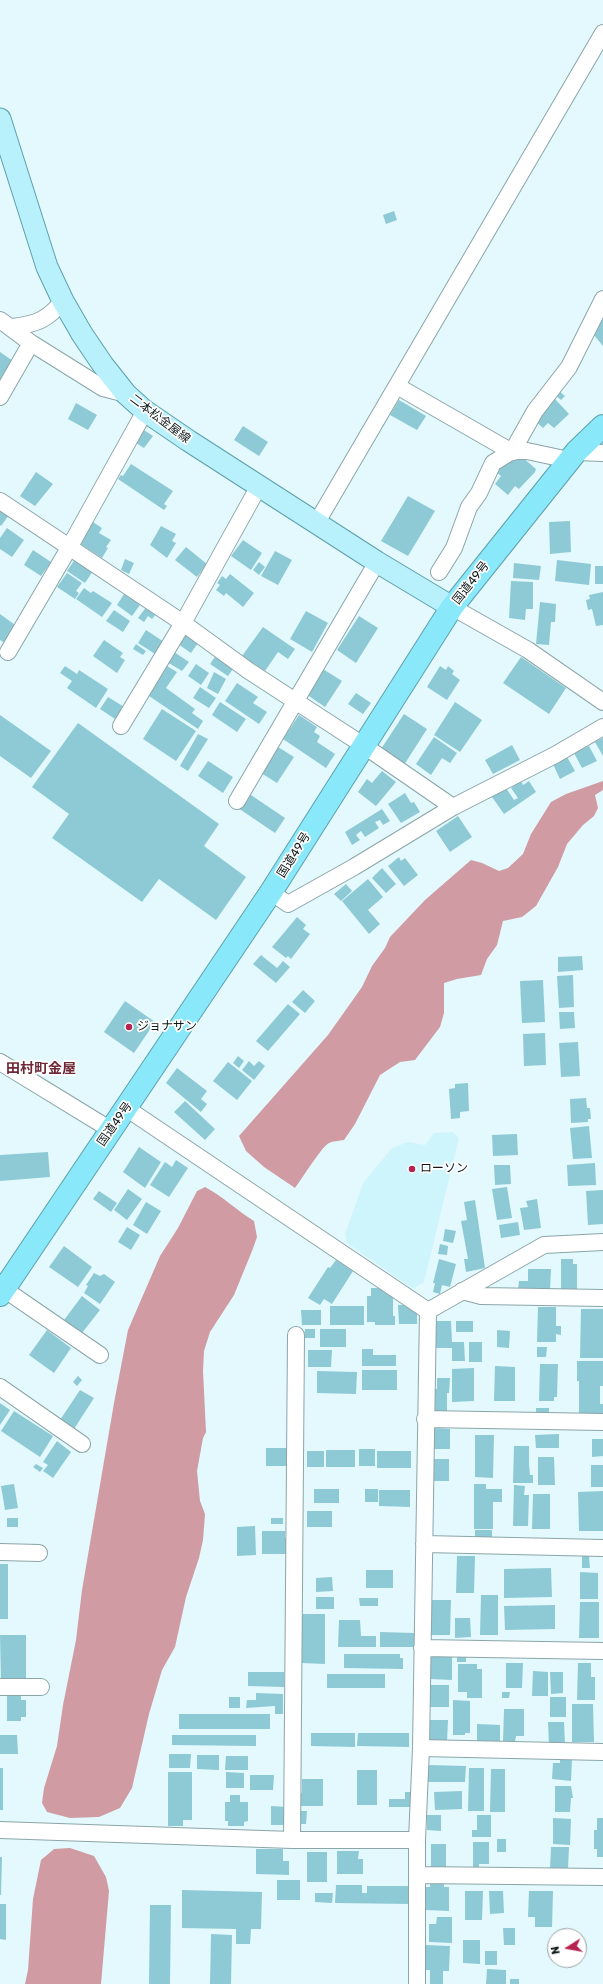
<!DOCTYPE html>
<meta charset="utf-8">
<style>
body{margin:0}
#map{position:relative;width:603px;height:1984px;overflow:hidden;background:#e3f9fd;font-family:Rubik,sans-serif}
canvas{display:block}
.north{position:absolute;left:547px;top:1928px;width:40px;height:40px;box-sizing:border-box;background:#fff;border:1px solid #9fa3a4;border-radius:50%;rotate:259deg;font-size:11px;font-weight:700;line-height:16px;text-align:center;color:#0f191b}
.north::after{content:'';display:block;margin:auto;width:14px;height:18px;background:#b5244e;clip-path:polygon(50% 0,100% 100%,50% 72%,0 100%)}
</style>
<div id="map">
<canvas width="603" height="1984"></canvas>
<div class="north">N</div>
</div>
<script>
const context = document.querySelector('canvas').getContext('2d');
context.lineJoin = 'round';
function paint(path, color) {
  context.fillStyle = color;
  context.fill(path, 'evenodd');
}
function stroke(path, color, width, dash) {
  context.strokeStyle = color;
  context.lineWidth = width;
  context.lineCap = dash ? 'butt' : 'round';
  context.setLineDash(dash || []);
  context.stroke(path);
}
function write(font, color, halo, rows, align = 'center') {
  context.font = font + ' Rubik,"Noto Sans JP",sans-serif';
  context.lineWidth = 3.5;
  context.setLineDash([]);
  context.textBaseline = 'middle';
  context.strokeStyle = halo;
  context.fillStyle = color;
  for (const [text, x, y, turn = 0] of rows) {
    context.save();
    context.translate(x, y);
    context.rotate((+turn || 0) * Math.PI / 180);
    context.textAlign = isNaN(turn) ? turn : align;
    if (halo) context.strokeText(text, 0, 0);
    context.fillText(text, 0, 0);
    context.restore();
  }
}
const built = new Path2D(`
 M453,1132l6,6 -35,144 -11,7 -66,-46 -2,-9 18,-51 29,-35 16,-6 17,3 9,-12z`);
const water = new Path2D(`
 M603,781v9l-8,5 3,13 -4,8 -11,9 -16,19 -9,23 -22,39 -14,11 -19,4 -6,24 -10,14 -6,16 -24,4 -13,4v30l-4,14 -25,33 -15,2 -20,13 -25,49 -11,16c-5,1 -11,1 -15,3 -7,3 -27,36 -34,45l-31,-21 -18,-16 -7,-15 89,-101 34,-48 10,-21 13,-18 5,-11 35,-37 46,-40 11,3 17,8 9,-3 15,-14 8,-20 20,-32 15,-8z
 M205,1187c19,10 31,23 49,34l3,16 -5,14 -18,44 -24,37 -6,19 -1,20 3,61 -3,6 -6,33 3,30 5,13 -2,26 -4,18 -13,39 -11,50 -13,23 -13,44 -17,74 -12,20 -21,9 -29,1 -23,-6 -5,-9 2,-15 13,-42 6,-41 13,-65 6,-50 32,-187 14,-73 32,-74 18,-28 19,-37z
 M70,1848l24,8 12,21 3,14 -8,93h-76l3,-14 5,-71 8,-39 13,-11z`);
const building = new Path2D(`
 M394,211l3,9 -11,4 -3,-9z
 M603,311v35l-15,-18z
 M0,352l16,11 -16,22z
 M559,391l6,5 -4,4 -6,-5z
 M550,399l3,3 2,-3 14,15 -15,14 -6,-5 -5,5 -10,-9z
 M399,400l27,16 -9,14 -27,-15z
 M76,403l21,12 -9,15 -20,-11z
 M243,426l25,16 -9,14 -25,-16z
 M144,430l9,6 -9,12 -8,-5z
 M509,457h13l14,12 -1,3 -16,17 -4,-3 -7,9 -13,-11 6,-8 -5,-4z
 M131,464l42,27 -9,13 3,2 -3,4 -46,-31 3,-4 2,1z
 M36,472l17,12 -18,22 -15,-10z
 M408,496l27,15 -27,45 -27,-15z
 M0,509l9,6 -8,11 -1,-1z
 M90,520l12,8 -3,5 12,7 -5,7 2,1 -6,10 -23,-15z
 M570,521l1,31 -21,2 -1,-32z
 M161,526l15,8 -4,7 4,2 -9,15 -17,-13z
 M7,528l17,12 -12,17 -12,-8v-11z
 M243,540l19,13 -11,17 -20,-14z
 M186,547l21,17 -10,13 -22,-17z
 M33,550l18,12 -10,14 -17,-11z
 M275,551l17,9 -14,25 -17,-9z
 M75,559l18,12 -8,12 -18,-12z
 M125,559l9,4 -5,11 -8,-4z
 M557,560l34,4 -2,21 -34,-4z
 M259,562l6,5 -6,8 -6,-5z
 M514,563l27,3 -2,14 -26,-2z
 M595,566h8v18h-8z
 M67,573l15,10 -6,8 3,2 -4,6 -18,-12z
 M230,574l24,19 -11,14 -17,-14 -2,3 -8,-6 4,-5 -3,-2 5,-7 4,3z
 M511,581l22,1v27h-7l-1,11 -16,-2z
 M84,588l7,5 2,-2 19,12 -10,14 -26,-18z
 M603,592v33l-7,1 -4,-17 -4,1 -2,-10 4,-1 -1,-4z
 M124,594l16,11 -8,11 -15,-11z
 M540,602l16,2 -1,18h-4l-2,23 -13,-1z
 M147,606l10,7 -5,6 -4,-3 -4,6 -6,-4z
 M114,610l16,11 -7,11 -17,-11z
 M306,611l22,12 -16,29 -22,-13z
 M0,614l18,13 -12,17 -6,-4z
 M359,616l19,12 -22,35 -19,-13z
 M263,627l32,22 -7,10 -10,-7 -13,19 -23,-15z
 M146,630l18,12 -9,12 -17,-11z
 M185,634l13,9 -7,10 -13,-9z
 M104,640l19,13 -3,4 5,3 -8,13 -24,-17z
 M136,644l10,7 -3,4 -10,-6z
 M174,652l15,10 -7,9 -15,-9z
 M217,654l18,12 -7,10 -18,-12z
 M521,657l45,31 -17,26 -46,-31z
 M196,664l13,9 -8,12 -13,-9z
 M65,666l12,8 2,-4 29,19 -12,19 -29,-20 5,-7 -12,-8z
 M167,666l10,6 -11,16 29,21 -3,4 11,8 -5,8 -49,-33z
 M440,666l6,4 2,-4 6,5 -2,3 8,6 -13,20 -20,-13z
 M323,669l19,12 -17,26 -19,-13z
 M214,672l12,7 -8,15 -11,-6z
 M237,683l21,14 -5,6 14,9 -8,12 -34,-23z
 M200,687l16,11 -7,10 -16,-10z
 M356,693l15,10 -8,11 -15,-10z
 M108,697l18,11 -8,13 -18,-12z
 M220,702l26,17 -9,13 -25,-17z
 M455,702l27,18 -22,32 -26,-17z
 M162,709l34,22 -20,30 -33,-22z
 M404,714l23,15 -23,36 -23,-16z
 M0,715l51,36 -20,27 -31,-22z
 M299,715l18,12 -3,5 6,4 -3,6 18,12 -9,14 -43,-29z
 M78,723l141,101 -15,22 42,31 -30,43 -57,-41 -17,23 -90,-64 17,-24 -37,-27z
 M198,734l10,5 -20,32 -8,-5z
 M434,737l23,16 -7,10 -8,-5 -11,17 -15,-11z
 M603,738v18l-8,-14z
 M512,745l8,15 -27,14 -8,-14z
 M589,746l8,15 -15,7 -8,-15z
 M278,747l16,10 -17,26 -16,-10z
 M567,757l8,14 -15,8 -7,-15z
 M208,761l25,16 -10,16 -25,-17z
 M382,771l14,11 -20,24 -18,-14 9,-13 5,4z
 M521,781l2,4 6,-4 7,11 -32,22 -12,-17 14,-9 8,12 4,-2 -7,-10z
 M248,793l37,25 -10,15 -37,-25z
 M405,793l6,10 3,-1 6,10 -19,11 -13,-19z
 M382,809l8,12 -7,4 -3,-5 -5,2 4,6 -14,9 -4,-6 -5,4 4,5 -8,5 -7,-13z
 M458,816l14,21 -22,15 -14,-21z
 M399,857l2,4 4,-3 13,17 -14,11 -16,-20z
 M382,868l14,16 -10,9 -14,-15z
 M368,879l15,18 -15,13 12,14 -11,10 -27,-33z
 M346,884l6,7 -11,10 -7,-7z
 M297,917l9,8 -3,4 7,5 -19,25 -3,-3 -2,2 -14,-11z
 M261,955l16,13 6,-7 7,6 -14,16 -23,-19z
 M582,956l1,14 -25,2v-15z
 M573,975l1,32 -15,1 -2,-32z
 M543,980l2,42 -23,1 -2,-42z
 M303,990l12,11 -10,12 -13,-11z
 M125,1001l30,21 -21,31 -30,-21z
 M288,1004l12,10 -32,37 -12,-10z
 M559,1012h15l1,16 -15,1z
 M545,1033l1,32 -22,1 -1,-32z
 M578,1042l2,34 -19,1 -2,-34z
 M238,1056l6,5 -5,7 -6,-5z
 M249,1061l5,5 5,-5 6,5 -11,14 -12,-10z
 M228,1062l24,19 -15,19 -24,-19z
 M177,1068l30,23 -6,8 6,5 -6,8 -35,-29z
 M468,1083l1,28 -9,1v6l-9,1 -2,-30 6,-1v-4z
 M586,1098l1,10h3l1,11h-3v3l-17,1 -1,-24z
 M185,1101l30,28 -10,11 -31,-28z
 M589,1126l3,32 -19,1 -3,-31z
 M517,1134l1,21 -25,1 -1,-21z
 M139,1147l22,15 -16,26 -22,-16z
 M48,1152l2,25 -50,4v-26z
 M176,1160l12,8 -19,29 -19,-12 15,-23 7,5z
 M595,1163l1,22 -28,1 -1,-21z
 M494,1165h16l1,19 -16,1z
 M507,1187l5,31 -15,2 -5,-31z
 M128,1189l14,10 -15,21 -13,-10z
 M603,1190v34l-15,1 -2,-34z
 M99,1191l18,12 -6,9 -18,-13z
 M537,1199l4,29 -17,2 -4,-22 8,-1 -2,-6z
 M475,1200l10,68 -19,4 -2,-13h4l-7,-38 6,-1 -3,-18z
 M146,1202l15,9 -14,23 -14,-9z
 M518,1222l2,13 -19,3 -2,-13z
 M127,1227l13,8 -9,15 -13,-8z
 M445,1229l11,2 -3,12 -10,-2z
 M440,1244l8,2 -1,9 -9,-1z
 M64,1246l28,21 -14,20 -29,-20z
 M439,1259l17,5 -6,23 -8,-2 -2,9 -7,-2 2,-9h-2z
 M561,1259h12v5h4v27h-16z
 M336,1260l17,11 -21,33 -8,-5 -4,6 -12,-7 20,-31 2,1z
 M528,1269h23l-1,22 -32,-1 1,-9h9z
 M94,1273l6,3 4,-2 11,8 -15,22 -16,-11 4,-7 -2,-1z
 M371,1288h13l4,6 5,2v20h2v9h-20v-3h-8v-26h4z
 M82,1296l18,14 -18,23 -18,-13z
 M398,1305h7l12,7v12h-18z
 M330,1306h34v19h-34z
 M538,1307h18v19h5v9l-5,-1v8h-19z
 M581,1309h22v49h-23z
 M301,1310h20v15h-19z
 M434,1321h17l1,21h12l1,19h-13v-13h-17z
 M456,1321h17v11h-17z
 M305,1329h10v9h-10z
 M320,1329h26v18h-26z
 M47,1330l24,18 -17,25 -25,-18z
 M497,1330l13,1 -1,17 -12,-1z
 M469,1342h13v20h-13z
 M537,1347h10l-1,10h-9z
 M362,1349h11v6h23v11h-34z
 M308,1350h24l-1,17h-23z
 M577,1361h26v25h-3v18h3v9h-24v-32h-2z
 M540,1364h18l-1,33h-3v4h-15z
 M495,1366l20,1v34h-21z
 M474,1368v33l-22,1v-33z
 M362,1370h35v20h-35z
 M317,1371l40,1 -1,22 -39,-1z
 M78,1376l4,4 -5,6 -4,-4z
 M437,1378h13l-1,15h-2v18h-13v-22h3z
 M80,1390l14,8 -20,31 -14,-9z
 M0,1403l10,7 -10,15z
 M536,1408h13v8l-13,-1z
 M14,1411l39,25 -13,21 -39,-26z
 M434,1428l16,1v20h-17z
 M559,1434v14h-23l-1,-13z
 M475,1435h19l-1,43 -18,-1z
 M592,1439h11v17l-11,1z
 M57,1441l14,11 -18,26 -10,-7 5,-6 -5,-3z
 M514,1446h15v18l1,11h3v8h-20z
 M266,1448h21v18h-21z
 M359,1449h16v17h-16z
 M326,1450h29v17h-29z
 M307,1451h17v16h-17z
 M377,1451h34v17h-34z
 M538,1457h16l1,28h-17z
 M433,1459h16v22h-16z
 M36,1464l7,4 -3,4 -7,-5z
 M591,1465h12v22h-12z
 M14,1484l4,24 -13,2 -4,-24z
 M474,1484h12v5h16v13h-9v27h-19z
 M514,1485l11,1 -1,9h5l-1,31h-15z
 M314,1489h25v14h-25z
 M365,1489h13v13h-13z
 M379,1490h31v17l-31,-1z
 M603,1491v40h-24l-1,-39z
 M533,1494h17v35h-18z
 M307,1511h25v16h-25z
 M7,1518h11v9h-11z
 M271,1518h12v6h-12z
 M255,1526l1,29 -19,1v-29z
 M475,1530h17v9h-17z
 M262,1531h23v7h5v16h-28z
 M457,1556h18l-1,37h-18z
 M582,1556h7l1,12h-8z
 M0,1564h8v55h-8z
 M551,1568l1,29 -48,1v-29z
 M366,1570h27v18h-27z
 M580,1572l18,1v26h-18z
 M332,1577l1,14 -17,1v-14z
 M481,1595h17v40h-18z
 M316,1597h18v12h-18z
 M359,1598h19v8h-18z
 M430,1600h21l-1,35h-20z
 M580,1602h19v36h-20z
 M555,1605v24l-50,1 -1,-24z
 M302,1614h23v50l-23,-1z
 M455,1618h15l1,19 -16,1z
 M339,1620h21l1,16h15v11h-38z
 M380,1632l34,1v14h-34z
 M0,1635h26v47h-25z
 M344,1654h56v4h3v11l-59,-1z
 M431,1654l21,1v25l-21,-1z
 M457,1654h9v8h-9z
 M506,1663h17l-1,25h-16z
 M578,1663h13v14h4v23h-18z
 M458,1664h19v5h5v29h-15v-6h-9z
 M533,1671l15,1v24h-16z
 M248,1672h36v15l-36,-1z
 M550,1672h13v21l-12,1z
 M327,1674h58v14h-58z
 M430,1685h19v22h-20z
 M502,1692h8l-1,6h-7z
 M256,1693l27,1v20h-8v-8l-29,2 1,-8h9z
 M7,1694h14v6h5v17h-5v4h-14z
 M229,1697h11v11h-11z
 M550,1697h16v20h-16z
 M453,1700l17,1v32h-5v2h-12z
 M572,1704h21l1,38h-22z
 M504,1709h20v27h-8l-1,6h-12z
 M179,1714h91v15h-91z
 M430,1720h18l-1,22h-18z
 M548,1722h16l1,23 -16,1z
 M477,1724l23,1v19l-23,-1z
 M311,1733h44v14l-44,-1z
 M358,1733h51v14l-52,-1z
 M0,1735h17l1,19h-18z
 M172,1735h84v11l-84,-1z
 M169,1754h22l-1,14h-21z
 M197,1755h22v15l-22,-1z
 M226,1756h22v14h-23z
 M560,1759h12l-1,22 -19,-2 1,-16h7z
 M428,1765l38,1 -1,16h-37z
 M0,1768h3v42h-3z
 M469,1768h15v43h-16z
 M491,1769h14v43h-15z
 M357,1770h20v35h-20z
 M168,1772h24v48h-9v6h-15z
 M226,1772l18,1v15h-18z
 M250,1775h24l-1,15h-23z
 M302,1779h21v27h-25v-13h4z
 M555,1786h16l2,12h-2l-1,14h-15z
 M462,1791v18l-27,1 -1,-18z
 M405,1792h6v15h-22v-8h16z
 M230,1795h10v7h8v19l-4,1v4h-16v-5h-3v-19h5z
 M271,1806l16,1v18h-16z
 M298,1811h9l-1,13h-8z
 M427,1815h14v16l-14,-1z
 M477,1815h14v22h-19v-7h5z
 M553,1818l18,1 -1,26 -17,-1z
 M597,1818h6v39h-6v-8h-3v-19h3z
 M497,1839h9v13h-9z
 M473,1842h16v22h-10v4h-6z
 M431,1844h15v24h-15z
 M551,1847h18l-1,22h-18z
 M256,1849h27v12h6v14l-33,-1z
 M337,1851h22l-1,8h5v15h-26z
 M307,1852h20v30h-20z
 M0,1857h2l-1,38h-1z
 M277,1880h23v20h-23z
 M430,1882l14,1v4h5v24l-23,-1v-23h4z
 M336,1885h26v8h5v-7h43v18l-75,-1z
 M182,1890l80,2 -1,37h-10l-1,15h-14v-15l-54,-1z
 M465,1891h18l-1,29h-17z
 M489,1891h14l1,22 -14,1z
 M529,1891h24l-1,36h-17v-10h-7z
 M315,1893h18l-1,10 -17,-1z
 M0,1904h6v36l-6,-1z
 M150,1905h21l-1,79h-21z
 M437,1917h15v26l-23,-1v-18h7z
 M503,1928h12v17h-11z
 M211,1934l21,1 -1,49h-21z
 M463,1940h17v24l-17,-1z
 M425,1945l25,1 -1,25h-6v13h-13v-14h-5z
 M485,1951h12v14h-12z
 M487,1969l19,1v14h-20z
 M510,1979h9v5h-9z`);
const minor = new Path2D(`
 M0,320l31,23 72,45 23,6
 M12,327c25,-3 35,-7 51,-26
 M397,386l115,66 23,-41 34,-44 34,-68
 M0,397l31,-54
 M576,452l27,1
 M0,501l183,122 66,48 114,74 90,62
 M317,522l286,-489
 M439,572l15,-24 15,-41 10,-14 14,-30 16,-10 8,-2h10l42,9
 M452,607l76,43 75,52
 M8,652l61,-104 76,-137
 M121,726l62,-103 76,-137
 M237,801l140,-239
 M271,892l17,12 66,-37 99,-60 102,-52 48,-28
 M0,1062l111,68
 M126,1108l302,203
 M0,1289h4l96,66
 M462,1291l19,5 122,2
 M428,1311l116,-66 59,-3
 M0,1387l82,57
 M425,1419l178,3
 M424,1544l179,4
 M0,1552l39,1
 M422,1648l181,3
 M0,1687h41
 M421,1748l182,4
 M0,1830l292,10h125
 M292,1840l4,-505
 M419,1875l184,2
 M417,1984v-144l4,-92 7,-437`);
const major = new Path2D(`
 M0,119l47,148 16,34 19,33 21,31 23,29 19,17 44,30 188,121 75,45`);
const highway = new Path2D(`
 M0,1295l271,-403 181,-285 124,-155 27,-26`);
const markers = [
 [129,1027,4,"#b5244e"],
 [412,1169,4,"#b5244e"]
];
const streetNames = [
 ["二本松金屋線",160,419,37],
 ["国道49号",471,583,-52],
 ["国道49号",294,855,-58],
 ["国道49号",115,1124,-55]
];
const poiNames = [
 ["ジョナサン",137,1027],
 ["ローソン",420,1169]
];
const quarterNames = [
 ["田村町金屋",41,1069]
];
paint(built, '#cff5fc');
paint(water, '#d09ba2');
paint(building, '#8ecad5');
stroke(minor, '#8ba5a9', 18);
stroke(major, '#5ea0ab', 23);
stroke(highway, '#5ea0ab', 24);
stroke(minor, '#fff', 16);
stroke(major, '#b8f1fb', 21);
stroke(highway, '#89e8f9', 22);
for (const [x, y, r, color] of markers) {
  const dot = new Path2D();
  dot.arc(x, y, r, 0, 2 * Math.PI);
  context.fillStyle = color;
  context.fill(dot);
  stroke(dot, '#fff', 1.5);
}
write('12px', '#0f191b', '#fff', streetNames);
write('12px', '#0f191b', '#fff', poiNames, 'left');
write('bold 14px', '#6e2837', '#fff', quarterNames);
</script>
